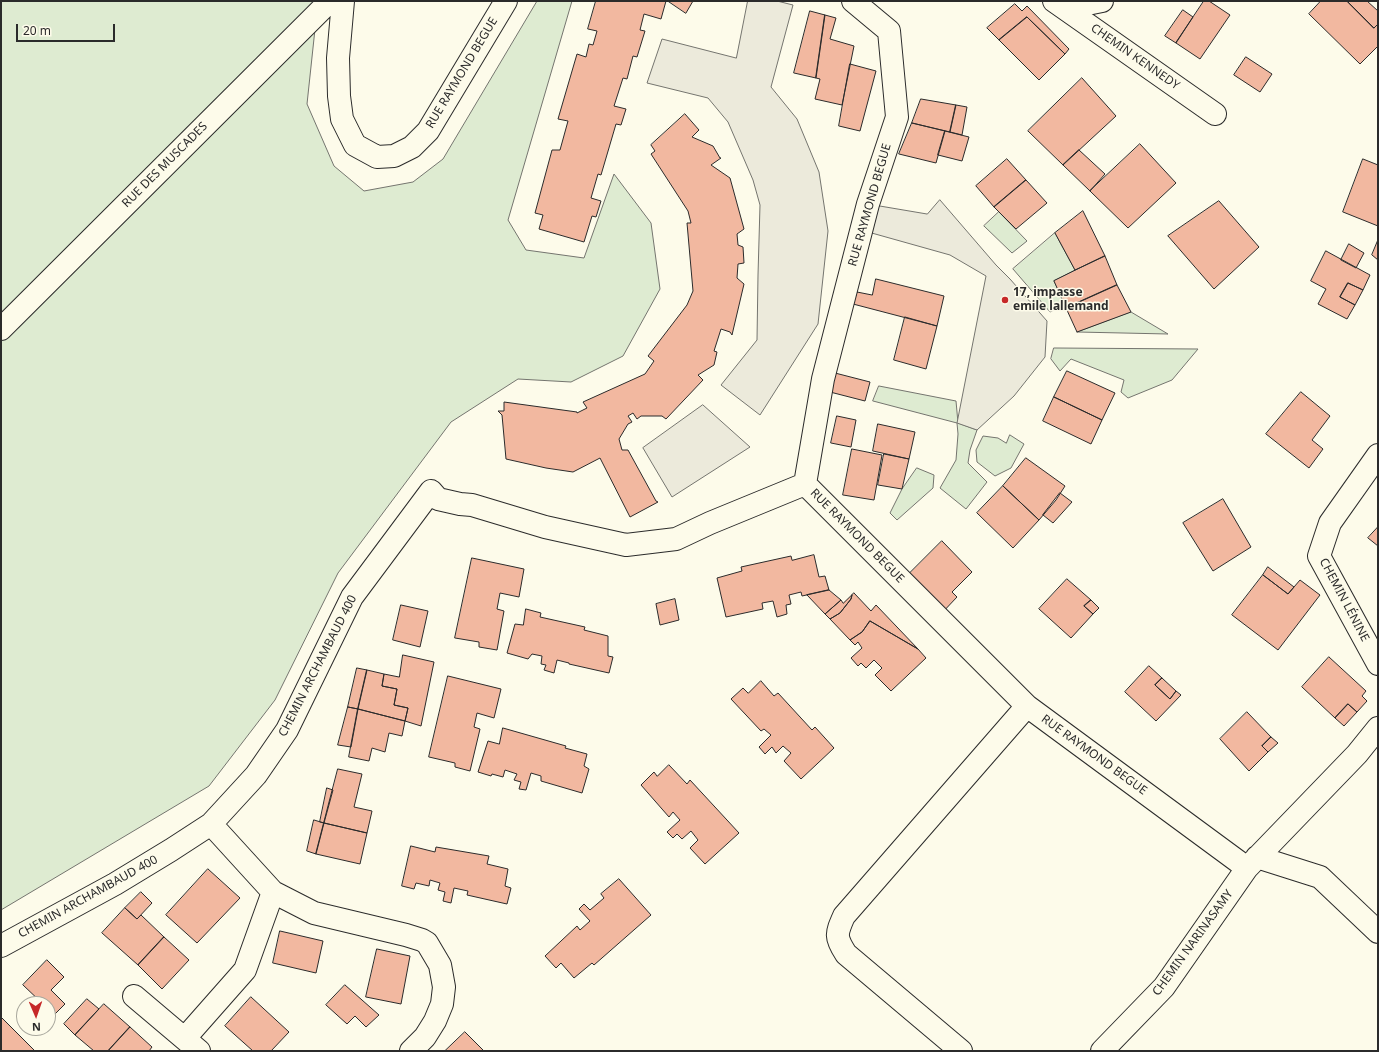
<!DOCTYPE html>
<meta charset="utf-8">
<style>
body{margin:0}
#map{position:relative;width:1379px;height:1052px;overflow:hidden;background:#fdfbea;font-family:"Noto Sans",sans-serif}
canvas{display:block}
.frame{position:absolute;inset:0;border:2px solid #2b2b2b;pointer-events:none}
.north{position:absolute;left:16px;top:996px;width:40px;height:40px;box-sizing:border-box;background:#fdfbea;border:1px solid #a9a89e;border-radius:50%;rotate:178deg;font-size:11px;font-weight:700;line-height:16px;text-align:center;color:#2b2b2b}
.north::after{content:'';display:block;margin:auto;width:14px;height:18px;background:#c62828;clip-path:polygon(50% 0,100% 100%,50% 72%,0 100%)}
.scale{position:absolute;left:16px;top:24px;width:99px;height:18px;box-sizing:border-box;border:2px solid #2b2b2b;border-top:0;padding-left:5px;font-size:12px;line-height:14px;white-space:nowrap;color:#2b2b2b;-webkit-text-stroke:3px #fdfbea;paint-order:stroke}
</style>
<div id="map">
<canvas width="1379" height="1052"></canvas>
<div class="frame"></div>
<div class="north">N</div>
<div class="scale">20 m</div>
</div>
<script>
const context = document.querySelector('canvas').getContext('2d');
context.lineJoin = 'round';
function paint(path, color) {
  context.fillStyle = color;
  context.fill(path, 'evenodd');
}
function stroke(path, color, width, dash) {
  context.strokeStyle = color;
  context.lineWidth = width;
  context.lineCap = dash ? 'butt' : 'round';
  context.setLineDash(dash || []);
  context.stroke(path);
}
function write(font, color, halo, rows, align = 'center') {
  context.font = font + ' "Noto Sans",sans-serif';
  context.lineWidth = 3;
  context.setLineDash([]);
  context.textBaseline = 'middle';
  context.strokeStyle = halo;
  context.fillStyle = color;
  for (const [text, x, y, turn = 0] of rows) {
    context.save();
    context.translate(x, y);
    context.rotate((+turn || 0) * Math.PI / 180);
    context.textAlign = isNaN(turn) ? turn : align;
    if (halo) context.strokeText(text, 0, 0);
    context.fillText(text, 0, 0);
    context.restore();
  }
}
const green = new Path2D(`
 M1,1h317l-11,103 27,62 30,25 49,-9 30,-23 94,-158h35l-64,219 18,30 58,8 30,-84 37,49 9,66 -37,67 -52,26 -53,-3 -67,43 -113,151 -63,127 -66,86 -208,124z
 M999,212l28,29 -15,12 -28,-27z
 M1055,233l20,37 -21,11 11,23 -15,8 -37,-43z
 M1131,312l37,22 -91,-2z
 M1054,348l144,1 -26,31 -44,18 -7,-6 3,-12 -53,-21 -11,12 -9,-12z
 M879,386l77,15 2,22 19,7 -7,20 -2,13 19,19 -21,27 -26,-21 16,-28 2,-26 -1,-11 -84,-22z
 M1010,435l14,9 -13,24 -16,8 -18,-14 -1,-12 7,-14 15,2 8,5z
 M917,468l17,7 -1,13 -36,32 -7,-7 12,-24z`);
const parking = new Path2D(`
 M748,1h29l16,4 -22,82 26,32 22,53 9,59 -10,93 -58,91 -39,-30 36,-45 1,-65 2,-70 -7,-25 -25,-58 -20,-24 -61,-15 15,-44 74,19z
 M940,200l56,65 14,14 37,42 -2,36 -31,39 -37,34 -20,-7 29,-147 -36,-21 -89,-25 7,-26 59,10z
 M703,405l47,42 -78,50 -29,-49z`);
const building = new Path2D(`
 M596,1h70l-5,18 -17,-5 -4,16 5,1 -8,26 -4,-1 -6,23 -4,-1 -9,28 12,3 -5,16 -5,-1 -15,51 -3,-1 -7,24 10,3 -5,16 -4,-1 -8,26 -45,-13 4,-14 -8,-2 17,-63h8l8,-29 -10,-2 19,-65 9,3 3,-13 4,1 4,-14 -9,-2z
 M668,1h25l-7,12z
 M1204,1h5l21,14 -30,44 -24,-16z
 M1321,1h26l27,27 4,-4v22l-18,18 -51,-50z
 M1347,1h20l11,10v13l-4,4z
 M1015,4l7,7 5,-5 42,43 -4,5 -38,-37 -28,23 -12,-12z
 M1183,10l10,7 -17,26 -11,-7z
 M810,11l15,4 -9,63 -22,-5z
 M825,15l11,3 -6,21 24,7 -12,59 -27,-6 5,-20 -4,-1z
 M1027,17l38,37 -26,26 -40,-40z
 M1246,57l26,17 -12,18 -26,-17z
 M850,64l26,7 -16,60 -21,-5z
 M1082,78l34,38 -53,49 -35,-34z
 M921,99l35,6 -6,27 -38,-9z
 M956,105l11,2 -5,28 -12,-3z
 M685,114l14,16 -7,7 21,9 7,12h1l-10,7 19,13 14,51 -7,5 1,11 5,2 1,16 -6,1 -1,14 7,6 -12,51 -2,-3 -9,-3 -7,22 3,1 -3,13 -16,10 5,5 -37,39 -4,-3h-21l-4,3 -4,-6 -5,3 4,6 -4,2 -9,15 3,11h6l28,51 2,1 -28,15 -30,-59 -27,14 -27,-4 -40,-9 -4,-44 -4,-4h6v-9l73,10v1l10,-5 -4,-6 62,-28 9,-13 -6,-5 39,-51 6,-14 -6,-68h4l-3,-12 -37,-57 4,-3 -4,-6z
 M912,123l33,8 -9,32 -37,-9z
 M945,131l24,6 -7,24 -24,-6z
 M1140,144l36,39 -48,45 -38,-37z
 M1079,150l26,24 -15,17 -27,-26z
 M1007,159l19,21 -32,27 -18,-21z
 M1363,159l15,6v61l-35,-14z
 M1026,180l21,23 -31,26 -22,-22z
 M1219,201l40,46 -45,42 -46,-53z
 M1083,211l22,45 -30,14 -20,-37z
 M1378,240v20l-6,-5z
 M1349,244l15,9 -8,15 -15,-8z
 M1326,251l44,24 -7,15 -15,-7 -8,14 15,8 -8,14 -29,-15 8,-15 -15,-8z
 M1105,256l12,29 -51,23 -12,-27z
 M876,279l68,17 -7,30 -84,-22 4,-12 15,3z
 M1348,283l15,7 -8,15 -15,-8z
 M1117,285l14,27 -54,20 -11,-24z
 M905,317l32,9 -11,43 -32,-9z
 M1067,371l48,22 -13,27 -48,-23z
 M835,373l35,9 -5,19 -35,-9z
 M1301,392l29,24 -18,24 11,9 -14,19 -43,-34z
 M1054,397l48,23 -11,24 -48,-23z
 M837,416l19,4 -5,27 -20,-4z
 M878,424l37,8 -6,27 -36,-8z
 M852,449l30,6 -8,45 -31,-5z
 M884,454l25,5 -7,30 -24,-4z
 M1026,458l39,28 -9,14 -17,20 -36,-34z
 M1003,486l36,34 -26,28 -36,-35z
 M1060,493l12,9 -19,21 -10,-8z
 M1223,499l28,48 -38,24 -30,-48z
 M1378,527v19l-10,-8z
 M942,541l30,31 -20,20 5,5 -17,18 -36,-36z
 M814,555l5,22 6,-1 4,14 -27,6 -1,-4 -12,3 2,9 -5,1 1,9 -10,3 -4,-16 -11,2 1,6 -37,8 -9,-39 25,-7 -1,-4 50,-11 1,4z
 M472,558l52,11 -5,28 -19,-4 -3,16 7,2 -7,39 -18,-3v-5l-24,-4z
 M1268,567l26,20 -6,7 -25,-19z
 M1263,575l25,19 12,-14 20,15 -42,55 -46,-35z
 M1067,579l24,21 -7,6 9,8 -22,24 -32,-29z
 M829,590l12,10 -16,14 -18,-19z
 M854,593l17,18 5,-6 42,44 -48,-28 -8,11 -12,8 -20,-21 10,-6 11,-14 1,-4z
 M852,595l-1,4 -11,14 -10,6 -5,-5 16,-14 2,3z
 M675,599l4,21 -19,5 -4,-21z
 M1091,600l8,8 -6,6 -9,-8z
 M401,605l27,6 -8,36 -27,-7z
 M526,609l15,4 -1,4 45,10 -1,3 24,6v20l5,1 -4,16 -40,-9v-1l-12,-3 -3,13 -10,-3 2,-5 -5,-1 1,-8 -10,-2 -4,5 -21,-6 8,-29 8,1z
 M870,621l48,28 8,9 -35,33 -16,-16 7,-7 -8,-8 -8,8 -5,-5 -3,3 -7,-8 11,-10 -4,-6 -3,3 -5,-5 12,-8z
 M403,655l31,7 -13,64 -16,-5 3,-13 -14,-3 3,-16 -15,-3 2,-12 15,3z
 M1329,657l37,34 -4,5 5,5 -10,11 -9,-8 -13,14 -33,-31z
 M1149,666l13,12 -7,7 15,14 6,-8 5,4 -25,26 -31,-29z
 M357,668l10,2 -9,39 -10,-2z
 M367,670l17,4 -2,12 15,3 -3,16 14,3 -3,13 -47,-12z
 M448,676l53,13 -7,29 -17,-5 -3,14 6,2 -10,42 -15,-4v-4l-26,-6z
 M1162,678l14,13 -6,8 -15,-14z
 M761,681l13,15 4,-3 34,37 3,-3 19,21 -33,31 -17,-18 7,-8 -8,-7 -7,7 -4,-6 -7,7 -6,-7 12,-12 -7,-6 -3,2 -30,-32 12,-11 5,5z
 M1348,704l9,8 -13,14 -9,-8z
 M348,707l10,2 -7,38 -13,-2z
 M358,709l47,12 -3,15 -13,-3 -4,19 -13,-4 -3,13 -20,-4z
 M1247,712l24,25 -9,9 6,6 -19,19 -29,-32z
 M503,728l63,18 -1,2 22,6 -3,12 5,3 -7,24 -41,-12v-5l-10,-3 -5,17 -7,-1 2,-7 -7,-2 3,-6 -12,-4 -2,7 -11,-3 -1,2 -13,-4 10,-31 11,3z
 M1271,737l7,6 -10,9 -6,-6z
 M669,765l18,19 3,-4 49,53 -34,31 -15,-16 8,-8 -7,-9 -9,8 -5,-5 -4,4 -6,-6 13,-12 -7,-8 -4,5 -28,-32 13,-13 3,4z
 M338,769l24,5 -8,33 18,4 -5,22 -43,-10z
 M327,788l6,2 -9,33 -4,-1z
 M314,820l10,3 -8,31 -9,-3z
 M324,823l43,10 -7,31 -44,-10z
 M411,846l24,6 1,-5 53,9 -2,8 21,5 -3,17 6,2 -4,16 -40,-9 1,-4 -14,-3 -3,15 -8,-2 2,-9 -7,-2 2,-7 -10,-3 -1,6 -13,-3 -2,6 -12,-3z
 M208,869l32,29 -43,45 -31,-28z
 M619,879l32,36 -57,50 -2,-2 -18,15 -13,-15 -5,5 -11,-12 32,-30 3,4 10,-9 -11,-12 5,-5 6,6 14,-12 -3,-4z
 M141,892l11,11 -15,16 -12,-11z
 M125,908l12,11 4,-4 23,22 -26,28 -36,-32z
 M280,931l43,10 -7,32 -43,-10z
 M164,937l25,23 -27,29 -24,-24z
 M377,949l33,7 -9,48 -35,-7z
 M47,960l17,17 -13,13 14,14 -11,11 -6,-6v-5h-5l-20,-19z
 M345,985l34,30 -13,12 -11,-11 -8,8 -21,-19z
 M251,997l38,35 -18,19h-18l-28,-25z
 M87,999l12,10 -24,26 -11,-11z
 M104,1004l26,23 -22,24h-14l-19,-16z
 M1,1017l34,34h-34z
 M130,1027l22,20 -3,4h-41z
 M465,1032l18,18 -1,1h-37z`);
const street = new Path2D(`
 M343,1l-5,57 1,38 3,23 13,26 22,12 17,-1 18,-9 16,-16 78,-130
 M1054,1l161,113
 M1071,1l21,2 10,-2
 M1,329l329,-328
 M1378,455l-48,68 -11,33 59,108
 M805,484l222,222 220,162
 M805,484l18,-105 45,-175 29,-87 -8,-86 -36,-30
 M211,824l62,68 41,21 92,22 16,5 5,3 13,22 4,22 -2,17 -7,17 -10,16 -14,14
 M1257,857l63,20 58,55
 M1,946l114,-62 56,-34 40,-26 45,-49 31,-45 65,-133 79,-106 7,8 22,5 12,1 73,22 81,18 50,-6 34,-16 95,-39
 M134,996l65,55
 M185,1038l60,-68 28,-78
 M961,1051l-115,-97c-11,-17 -10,-20 -2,-38l183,-210
 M1102,1051l62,-64 83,-119 110,-114 21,-26`);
const markers = [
 [1005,300,4,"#c62828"]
];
const streetNames = [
 ["CHEMIN KENNEDY",1135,57,35],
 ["RUE RAYMOND BEGUE",462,73,-59],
 ["RUE DES MUSCADES",165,165,-45],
 ["RUE RAYMOND BEGUE",870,205,-74],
 ["RUE RAYMOND BEGUE",857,536,45],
 ["CHEMIN LÉNINE",1344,600,62],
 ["CHEMIN ARCHAMBAUD 400",318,666,-63],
 ["RUE RAYMOND BEGUE",1094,755,36],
 ["CHEMIN ARCHAMBAUD 400",88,897,-29],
 ["CHEMIN NARINASAMY",1193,943,-54]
];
const poiNames = [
 ["17, impasse",1013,293],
 ["emile lallemand",1013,307]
];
paint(green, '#deebd1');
stroke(green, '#74746e', 1);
paint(parking, '#eceadb');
stroke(parking, '#74746e', 1);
paint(building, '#f2b8a0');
stroke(building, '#2b2b2b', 1);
stroke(street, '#2b2b2b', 24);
stroke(street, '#fdfbea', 22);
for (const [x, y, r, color] of markers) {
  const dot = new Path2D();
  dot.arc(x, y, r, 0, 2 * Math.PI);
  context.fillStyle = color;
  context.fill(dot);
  stroke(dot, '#fdfbea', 1.5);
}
write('12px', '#2b2b2b', '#fdfbea', streetNames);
write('bold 12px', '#2b2b2b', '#fdfbea', poiNames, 'left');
</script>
